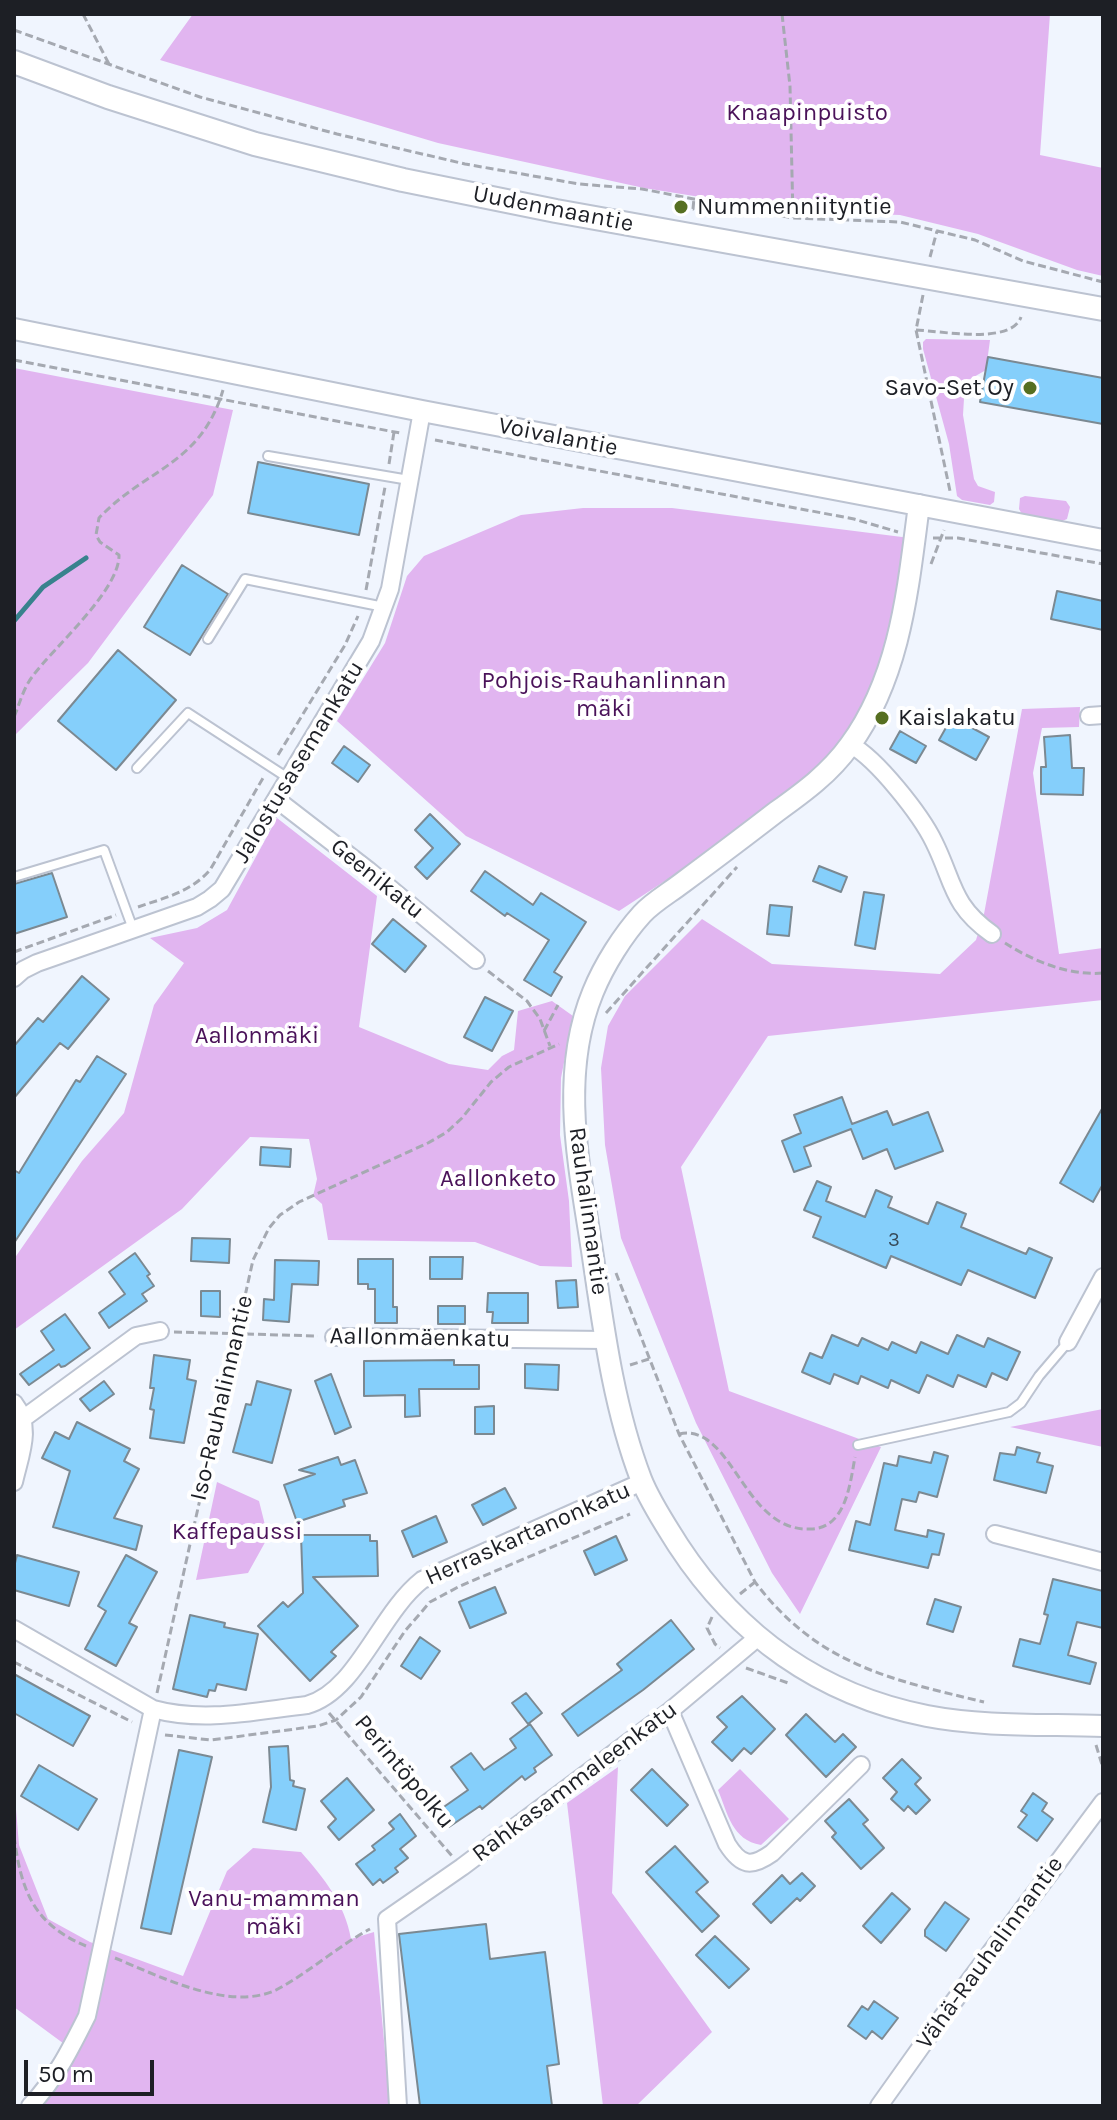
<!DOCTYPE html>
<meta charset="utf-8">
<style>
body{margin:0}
#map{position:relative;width:1117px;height:2120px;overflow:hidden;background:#f0f5fe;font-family:Karla,sans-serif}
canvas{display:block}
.frame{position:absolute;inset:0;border:16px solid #1d1f25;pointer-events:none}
.scale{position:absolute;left:24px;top:2060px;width:130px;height:36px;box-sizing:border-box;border:4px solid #1d1f25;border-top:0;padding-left:10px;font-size:24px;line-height:28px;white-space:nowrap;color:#1d1f25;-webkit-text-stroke:6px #fff;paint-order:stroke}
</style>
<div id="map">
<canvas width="1117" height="2120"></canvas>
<div class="frame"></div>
<div class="scale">50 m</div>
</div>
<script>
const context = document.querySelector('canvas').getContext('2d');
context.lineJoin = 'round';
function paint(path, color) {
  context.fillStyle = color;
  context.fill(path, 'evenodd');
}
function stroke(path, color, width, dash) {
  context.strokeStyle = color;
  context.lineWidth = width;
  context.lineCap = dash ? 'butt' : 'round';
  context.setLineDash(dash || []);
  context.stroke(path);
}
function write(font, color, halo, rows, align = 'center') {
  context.font = font + ' Karla,sans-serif';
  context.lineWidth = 8;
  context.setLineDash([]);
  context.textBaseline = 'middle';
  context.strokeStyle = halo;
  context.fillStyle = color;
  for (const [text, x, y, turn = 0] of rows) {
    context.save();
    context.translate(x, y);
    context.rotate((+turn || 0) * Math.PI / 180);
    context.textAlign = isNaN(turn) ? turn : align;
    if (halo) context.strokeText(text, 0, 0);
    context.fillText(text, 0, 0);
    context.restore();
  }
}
const green = new Path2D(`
 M193,14h857l-10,141 63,13v108l-26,-6 -99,-36 -78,-19 -112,-4 -144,-23 -206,-45 -278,-83z
 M926,339l64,1 -4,30 -21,12 -2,33 11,64 4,7 17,6 -1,10 -4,3 -28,-5 -5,-4 -8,-52 -26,-95v-7z
 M14,368l219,42 -20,85 -125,168 -74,73z
 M1025,496l41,5 4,6 -3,12 -7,3 -37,-6 -4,-7 1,-11z
 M583,508h89l238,30 -30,156 -59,85 -202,132 -153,-75 -129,-115 48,-78 22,-67 17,-20 97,-41z
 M1080,707l-1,20 -37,1 -9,45 26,181 44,-6v52l-335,36 -87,131 48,224 152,56 -81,167 -28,-41 -76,-150 -75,-185 -16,-93 -4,-77 7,-42 17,-30 77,-77 70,45 168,10 36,-34 8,-26 38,-205z
 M277,818l100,78 -18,131 90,37 39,6 14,-14 12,-6 4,-39 34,-10 21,15 -12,62 -1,57 9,66 3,66 -32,-1 -65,-24 -147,-2 -6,-36 -9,-8 4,-17 -8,-40 -59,-2 -68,72 -168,121v-71l68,-98 42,-48 30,-108 30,-42 -34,-25 47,-10 30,-18z
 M1103,1409v38l-93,-20z
 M217,1482l42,19 9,36 -20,36 -52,7z
 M618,1767l-6,126 100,139 -76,74h-33l-36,-303z
 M740,1769l49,50 -28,26c-29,-5 -33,-31 -43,-55z
 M14,1785l5,60 29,74 42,23 93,34 44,-105 26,-23 48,4c23,26 44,52 50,87l23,-7 16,174h-360l41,-57 -57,-42z`);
const stream = new Path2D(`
 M14,621l29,-34 43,-29`);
const building = new Path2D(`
 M988,357l115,21v46l-123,-22z
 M258,462l111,22 -10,51 -111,-22z
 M182,565l46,29 -38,61 -46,-28z
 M1057,591l46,10v29l-52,-11z
 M118,650l58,50 -60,70 -58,-49z
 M952,717l37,20 -13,23 -37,-20z
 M900,731l26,15 -10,17 -26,-14z
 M1070,735l2,33h12l-1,27 -42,-1v-27h5l-2,-30z
 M344,746l26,19 -12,17 -26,-19z
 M430,814l30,30 -33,35 -12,-12 18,-19 -18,-18z
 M819,866l28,11 -6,15 -28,-11z
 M485,871l48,34 8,-12 45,29 -32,50 8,5 -11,19 -27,-16 25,-40 -42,-27 -2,3 -34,-25z
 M52,873l15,44 -53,17v-50z
 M864,892l20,3 -9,54 -20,-4z
 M770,905l22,2 -3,29 -22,-2z
 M393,919l33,27 -21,26 -33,-28z
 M82,976l27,23 -41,50 -8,-6 -46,55v-52l24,-28 5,4z
 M485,997l28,14 -21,40 -28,-14z
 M97,1056l29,18 -112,169v-73l5,3 57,-93 4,2z
 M842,1097l10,27 35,-13 6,14 35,-13 15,39 -48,18 -8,-20 -24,10 -12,-30 -47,18 7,19 -17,6 -12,-31 19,-8 -7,-18z
 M1103,1107v77l-10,18 -33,-19z
 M261,1147l30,2 -1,18 -30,-2z
 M817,1181l14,6 -5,14 39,16 11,-27 16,7 -4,10 40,17 9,-22 29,12 -5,13 65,27 3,-6 23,10 -17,40 -67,-28 -7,15 -70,-29 -5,12 -73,-31 8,-20 -17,-7z
 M192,1238l38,1 -1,24 -38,-2z
 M135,1253l15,21 -3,2 7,10 -12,8 5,7 -38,27 -10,-15 26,-19 -16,-22z
 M430,1257h33l-1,22h-32z
 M358,1259h35v48h4v16h-22v-34h-7v-5h-10z
 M275,1260l44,1 -1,24 -26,-1 -3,38 -26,-2 1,-21 10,1z
 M576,1280l2,27 -20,1 -2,-27z
 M201,1291h19v26l-19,-1z
 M488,1293h40v30h-36l1,-11h-6z
 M438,1306h27v18h-27z
 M65,1314l25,34 -25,18 -4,1 -2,-3 -30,21 -9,-11 34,-24 -13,-19z
 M832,1335l26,11 4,-8 26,12 4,-8 24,11 5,-11 27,12 9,-19 27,12 4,-9 32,14 -13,28 -15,-7 -6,14 -28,-12 -5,12 -26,-12 -8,18 -28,-13 -3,8 -27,-12 -3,8 -24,-10 -4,10 -28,-12 8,-19 12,5z
 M154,1355l36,5 -3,19 9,2 -12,62 -34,-5 4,-28 -4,-1 4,-21h-4z
 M454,1360v5h25v24h-60l1,27 -15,1v-22l-41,1v-35z
 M525,1364l34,1 -1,25 -33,-2z
 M331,1374l20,53 -16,7 -20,-53z
 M104,1381l10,13 -24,17 -10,-12z
 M257,1381l34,9 -19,73 -39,-11 13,-48 5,1z
 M494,1406v28h-19v-27z
 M77,1422l53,27 -6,12 15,8 -25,49 28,8 -6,24 -83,-23 17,-56 -28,-13 13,-26 14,7z
 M1017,1447l23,6 -3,9 16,4 -7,27 -52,-13 6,-27 15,2z
 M934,1452l14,4 -11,41 -18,-5 -3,10 -14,-3 -7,31 32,7 1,-7 16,4 -5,21 -7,-1 -4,14 -79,-18 7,-29 14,4 14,-62 13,3 2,-10 32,7z
 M338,1457l3,8 14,-5 12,33 -24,7 2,6 -48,16 -13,-37 31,-11 -16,-4z
 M505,1488l11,20 -33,17 -11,-20z
 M436,1516l11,26 -34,15 -11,-26z
 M301,1535h69v6h7l1,35 -65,1 45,49 -27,26 5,4 -26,25 -52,-55 25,-24 5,5 15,-14z
 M616,1536l11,24 -32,15 -11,-24z
 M17,1555l62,17 -10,34 -55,-16v-23z
 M126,1555l31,17 -28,51 8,4 -21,39 -31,-17 21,-38 -8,-5z
 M1053,1579l50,12v37l-26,-6 -9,33 28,8 -6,21 -77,-18 7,-27 20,5 8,-29 -4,-1z
 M495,1587l11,26 -36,15 -11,-26z
 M935,1599l26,8 -8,25 -26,-8z
 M190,1615l35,8 -1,4 34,7 -12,56 -29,-6 -2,7 -6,-1 -2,7 -34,-8z
 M671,1620l23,29 -51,41 -65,46 -16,-22 60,-44 -5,-6z
 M420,1637l20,14 -19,28 -20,-13z
 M14,1674l76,42 -17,30 -59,-33z
 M526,1693l16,20 -14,11 -16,-21z
 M742,1696l33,33 -24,25 -7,-6 -12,13 -20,-19 15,-15 -10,-10z
 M806,1714l29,28 8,-8 13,13 -30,30 -40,-42z
 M530,1724l22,31 -18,13 2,4 -11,8 -3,-4 -40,33 -2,-3 -31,21 -11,-16 30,-21 -17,-23 20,-14 13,17 32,-22 -6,-9z
 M288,1746l2,34 4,1 -1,5 12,3 -9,41 -33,-8 8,-35 -2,-40z
 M179,1750l33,7 -41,177 -30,-6z
 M902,1759l19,19 -6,6 15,16 -14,14 -8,-8 -4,5 -13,-12 6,-7 -14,-14z
 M39,1765l58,34 -19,31 -57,-34z
 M652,1769l36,36 -21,21 -36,-36z
 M347,1778l27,32 -35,30 -11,-13 8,-8 -15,-18z
 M1033,1793l14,10 -5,8 11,8 -16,22 -19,-14 9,-12 -6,-4z
 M849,1799l19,21 -5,4 21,24 -23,21 -29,-32 4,-4 -11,-12z
 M400,1814l16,22 -16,13 8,9 -13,10 3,4 -15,11 -3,-4 -7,6 -17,-21 19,-14 -3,-4 22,-17 -5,-6z
 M675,1846l33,36 -12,10 23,24 -17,16 -56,-60z
 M802,1873l13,13 -15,15 -3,-3 -26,25 -18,-19 29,-29 8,9z
 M892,1893l18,16 -29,34 -18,-17z
 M945,1902l24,17 -23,32 -21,-15v-6z
 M486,1924l4,35 55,-7 14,112 -12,2 5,40h-132l-21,-172z
 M715,1936l34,33 -20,19 -33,-33z
 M874,2001l24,17 -16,21 -10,-8 -6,8 -18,-13 14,-20 6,4z`);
const path = new Path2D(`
 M83,14l26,50
 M782,14l8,72 3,132
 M14,30l186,67 137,37 128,30 114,20 63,5 151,29 107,4 75,18 48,21 80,21
 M681,207l12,2 1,-11
 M930,257l7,-26
 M923,295l-7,35 34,161
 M916,330c26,1 95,15 105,-13
 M14,360l386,73
 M435,440l419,79 44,13
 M389,464l5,-32
 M933,538h25l145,26
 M931,564l13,-34
 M366,590l19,-103
 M14,717c6,-14 9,-28 18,-40 21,-29 88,-87 87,-122l-19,-13 -4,-7 3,-17c46,-49 102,-53 124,-128
 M278,755l67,-110 13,-29
 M138,907c26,-9 53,-15 72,-37l53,-92
 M1005,943c28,18 64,33 98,30
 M14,952l102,-37
 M488,971l39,30 13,18 10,27
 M606,1013l131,-146
 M544,1031l14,-26
 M616,1273l63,161 76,148c62,82 133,97 229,120
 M174,1332l144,4
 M630,1365l19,-6
 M679,1434c54,-12 64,99 132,95 35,-1 39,-45 44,-72
 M740,1594l15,-12
 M712,1617l-5,11 8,16 5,4
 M14,1662l118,60
 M746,1668l45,16
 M157,1693l96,-433 16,-32 11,-13 19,-13 129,-59 19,-11 15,-14 29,-36 18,-15 50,-23
 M329,1713l123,143
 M165,1735l46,5 107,-14 18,-6 25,-23 44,-66 25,-29 30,-16 170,-72
 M1096,1745l7,23
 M14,1836c7,54 19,88 72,110
 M115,1958c44,18 114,54 161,32 31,-16 62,-44 94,-61`);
const service = new Path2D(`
 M268,456l141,24
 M208,639l37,-60 139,28
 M137,768l51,-55 100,65
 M14,877l90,-27 29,79
 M858,1445l151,-33 12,-9 18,-27 29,-34`);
const minor = new Path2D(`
 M1089,716l14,-1
 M851,745c26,14 70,70 83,97 20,40 17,63 58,92
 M276,799l92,71 108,90
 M14,978l9,-8 14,-7 160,-56 13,-8 12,-10 149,-248 19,-52 32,-178
 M334,1337l271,3
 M1068,1342l35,-65
 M14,1403c19,24 6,52 0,79
 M24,1418l112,-82 24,-5
 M995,1534l108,28
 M14,1629l139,80c51,14 102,2 154,-4 50,-14 72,-91 115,-125l220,-98
 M670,1711l57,133c14,22 24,24 45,9l89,-88
 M30,2106c25,-26 41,-58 57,-90l66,-307
 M398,2106l-11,-187 75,-52 208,-156 87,-73
 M879,2106l64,-90 160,-214`);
const tertiary = new Path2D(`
 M14,329l408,82 681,129
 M919,505c-11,82 -18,170 -69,240 -20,28 -46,47 -74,67 -31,24 -63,48 -94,71 -13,10 -29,19 -40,31 -19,21 -38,51 -49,78 -35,85 -13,178 0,265 11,75 21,151 48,222 9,23 24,45 37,66 59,90 142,150 249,171 57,11 118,8 176,10`);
const secondary = new Path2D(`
 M14,62l94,35 147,47 148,36 153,31 547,98`);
const markers = [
 [681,207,8,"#566f21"],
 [1030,388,8,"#566f21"],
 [882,718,8,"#566f21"]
];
const numberNames = [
 ["3",894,1240]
];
const parkNames = [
 ["Knaapinpuisto",807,113],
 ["Pohjois-Rauhanlinnan",604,681],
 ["mäki",604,709],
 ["Aallonmäki",257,1036],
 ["Aallonketo",498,1179],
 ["Kaffepaussi",237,1532],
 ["Vanu-mamman",274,1899],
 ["mäki",274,1927]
];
const poiNames = [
 ["Nummenniityntie",697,207],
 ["Savo-Set Oy",1014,388,"right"],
 ["Kaislakatu",898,718]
];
const streetNames = [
 ["Uudenmaantie",553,209,11],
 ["Voivalantie",558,437,11],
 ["Jalostusasemankatu",299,762,-59],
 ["Geenikatu",377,879,39],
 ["Rauhalinnantie",588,1211,82],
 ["Aallonmäenkatu",420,1338,1],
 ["Iso-Rauhalinnantie",222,1398,-77],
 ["Herraskartanonkatu",528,1534,-24],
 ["Perintöpolku",404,1772,50],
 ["Rahkasammaleenkatu",575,1782,-37],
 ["Vähä-Rauhalinnantie",990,1953,-54]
];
paint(green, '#e1b5f0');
stroke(stream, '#38828d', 5);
paint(building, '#85cffb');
stroke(building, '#7b8992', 2);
stroke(service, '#bcc3d1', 12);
stroke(minor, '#bcc3d1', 20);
stroke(tertiary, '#bcc3d1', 24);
stroke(secondary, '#bcc3d1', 26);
stroke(path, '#a5a9b1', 3, [8, 4]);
stroke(service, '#fff', 8);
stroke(minor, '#fff', 16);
stroke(tertiary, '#fff', 20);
stroke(secondary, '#fff', 22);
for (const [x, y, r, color] of markers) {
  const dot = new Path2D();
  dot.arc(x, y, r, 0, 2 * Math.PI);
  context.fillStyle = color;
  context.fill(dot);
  stroke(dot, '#fff', 3);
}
write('20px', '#374b5a', null, numberNames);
write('24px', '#4a1259', '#fff', parkNames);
write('24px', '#1d1f25', '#fff', poiNames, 'left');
write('24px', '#1d1f25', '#fff', streetNames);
</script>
